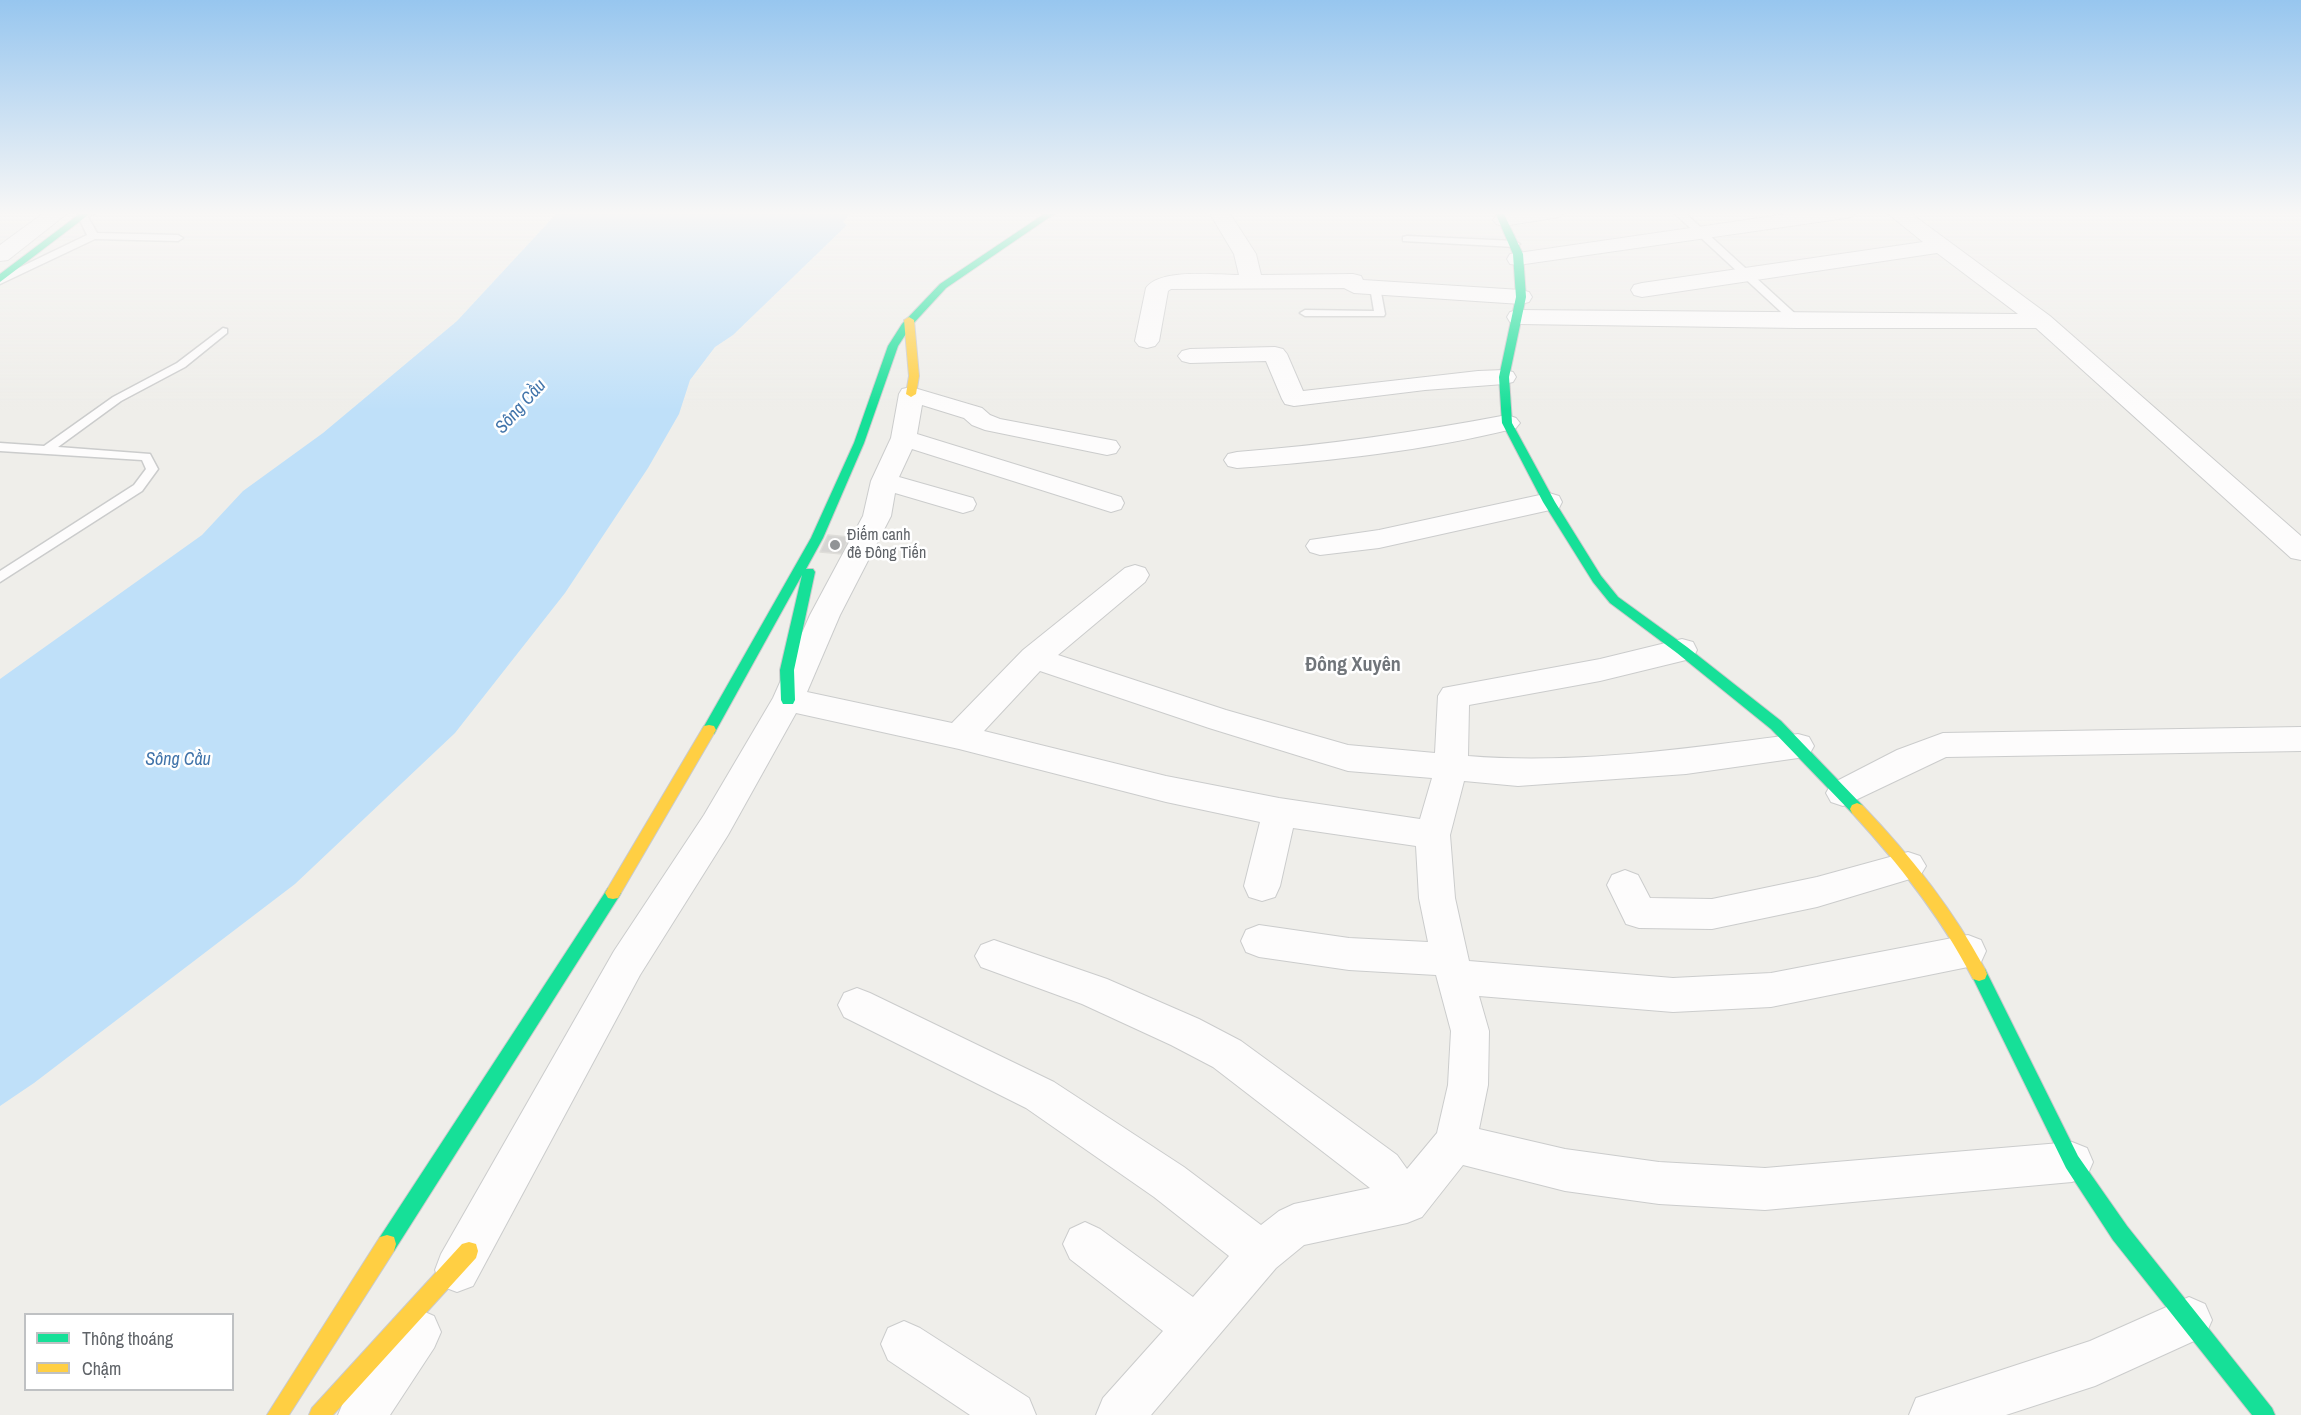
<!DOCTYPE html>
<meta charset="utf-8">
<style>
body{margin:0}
#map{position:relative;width:2301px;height:1415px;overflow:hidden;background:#efeeea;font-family:"Archivo Narrow",sans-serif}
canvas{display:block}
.legend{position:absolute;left:24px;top:1313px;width:210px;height:78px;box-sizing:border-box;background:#fff;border:2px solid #bfc1c3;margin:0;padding:8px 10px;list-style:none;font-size:18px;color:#5f6368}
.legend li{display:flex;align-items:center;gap:12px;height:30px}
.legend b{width:30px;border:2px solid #bfc1c3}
</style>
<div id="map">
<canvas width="2301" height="1415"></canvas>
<ul class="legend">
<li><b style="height:8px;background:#16e098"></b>Thông thoáng</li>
<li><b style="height:8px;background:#ffcf43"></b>Chậm</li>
</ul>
</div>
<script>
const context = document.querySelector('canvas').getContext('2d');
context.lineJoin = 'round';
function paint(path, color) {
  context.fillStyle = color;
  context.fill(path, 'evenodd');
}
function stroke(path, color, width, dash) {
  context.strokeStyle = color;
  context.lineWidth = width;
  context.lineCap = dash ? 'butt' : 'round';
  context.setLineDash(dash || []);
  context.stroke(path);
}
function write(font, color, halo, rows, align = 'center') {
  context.font = font + ' "Archivo Narrow",sans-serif';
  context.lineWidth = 5;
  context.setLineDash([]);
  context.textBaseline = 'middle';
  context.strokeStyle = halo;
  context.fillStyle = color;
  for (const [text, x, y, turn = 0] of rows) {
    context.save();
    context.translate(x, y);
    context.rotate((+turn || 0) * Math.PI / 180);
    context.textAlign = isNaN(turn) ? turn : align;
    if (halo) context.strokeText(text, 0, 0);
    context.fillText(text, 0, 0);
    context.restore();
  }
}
const water = new Path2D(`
 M558,212h294l-9,10 4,3 -114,110 -18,12 -25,33 -11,34 -31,54 -83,125 -110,140 -160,151 -261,199 -34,23v-427l202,-144 41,-44 80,-58 134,-112z`);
const building = new Path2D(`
 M828,535l21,2 -7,17 -22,-2z`);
const lane = new Path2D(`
 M83,212h14l-9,5 9,16 81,2 5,3 -5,3 -83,-2 -95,45v-7l87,-42 -9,-19z
 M1673,212h11l117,107v4h-8z
 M1407,236l108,5 5,3 -5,3 -112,-6v-4z
 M1375,284l5,3 5,27 -1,2h-79l-5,-3 5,-3 69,1 -4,-24z
 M223,328l4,1v4l-42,34 -64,34 -63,46 92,7 8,15 -16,22 -142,91v-11l134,-86 12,-16 -4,-9 -142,-9v-8l44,3 69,-49 64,-34z`);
const street = new Path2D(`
 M45,212h24l-61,48 -8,1v-16z
 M1209,212h20l27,42 5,21 92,-1 8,2 2,4 158,10 8,2 3,5 -3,5 -8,2 -167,-11 -10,-5 -173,1 -3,2 -9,50 -4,5 -8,2 -8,-2 -4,-5 11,-53c14,-20 69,-13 93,-13l-5,-21z
 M1513,212h51l-3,4 -7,2 -51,8 -7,-2 -3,-4 3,-4z
 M1801,212h55l-3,4 -7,2 -328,47 -8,-1 -3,-5 3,-5 8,-1z
 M1886,212h23l141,104 251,220v24l-10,-2 -255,-230h-239l-279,-4 -8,-2 -3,-5 3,-5 8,-2 500,4 -81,-61 -295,44 -8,-2 -3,-5 3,-5 8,-2 281,-41z
 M1275,347l8,2 4,5 16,37 175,-20 26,-1 9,2 3,5 -3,5 -9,2 -79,6 -131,16 -9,-2 -3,-5 -16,-38 -76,2 -8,-2 -4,-5 4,-5 8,-2z
 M911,387l71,21 8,7 10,4 116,22 4,6 -4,6 -9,2 -122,-25 -13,-5 -8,-7 -42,-13 -5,29 204,63 3,6 -3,6 -10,3 -199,-63 -13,28 74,21 3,6 -3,6 -10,3 -68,-20 -4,23 -51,99 -33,77 145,31 71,-73 102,-82 10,-3 10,3 4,7 -4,7 -87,73 168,55 122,35 87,8 3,-57 5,-8 157,-29 82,-20 11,3 4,8 -4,8 -11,3 -82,20 -131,24 -1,51c108,9 222,-8 330,-22l11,3 5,9 -5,9 -11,3 -112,16 -168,12 -54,-5 -14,54 5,63 14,63 204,17 98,-5 197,-38 13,5 5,11 -5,11 -13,5 -197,40 -98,5 -194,-16 10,35 -1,54 -9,44 86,20 94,13 106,6 307,-26 15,6 6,14 -6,14 -15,6 -307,28 -106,-6 -94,-13 -102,-26 -41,52 -15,6 -103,22 -28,23 -125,147h-55l7,-17 60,-67 -93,-72 -7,-15 7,-15 15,-7 15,7 93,68 36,-41 -75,-59 -128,-89 -182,-91 -6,-12 6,-12 13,-5 13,5 184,89 130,85 77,58 18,-14 15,-7 76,-16 -157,-121 -42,-22 -89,-41 -101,-37 -6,-11 6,-11 13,-5 113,39 92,40 42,22 156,114 10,14 30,-36 11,-48 3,-54 -15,-56 -87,-5 -90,-13 -13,-5 -5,-11 5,-11 13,-5 90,13 79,4 -9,-44 -3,-52 -123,-18 -13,58 -5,11 -13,4 -13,-4 -5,-11 16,-64 -94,-20 -207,-53 -163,-36 -68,122 -88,140 -167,311 -16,6 -16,-6 -6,-16 6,-16 173,-303 90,-136 69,-117 37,-83 53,-99 8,-35 20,-43 8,-44 3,-5zM1040,671l169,57 139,43 84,7 -12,41 -141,-21 -113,-22 -182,-45z
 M1507,415l9,3 4,5 -4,5c-91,23 -186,33 -279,40l-9,-2 -4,-6 4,-6 9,-2c91,-7 180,-20 270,-37z
 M1549,493l10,3 3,6 -3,6 -180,40 -59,7 -10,-3 -4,-6 4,-6 69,-10z
 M2301,727v24l-355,6 -103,49 -12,-4 -5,-9 5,-9 66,-34 46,-17z
 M1908,852l12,4 6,10 -6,10 -103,31 -105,22 -73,-1 -13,-4 -19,-39 5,-10 13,-5 13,5 12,23 62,1 105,-22z
 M2189,1297l16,7 7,16 -7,16 -110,50 -89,29h-97l7,-17 174,-57z
 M418,1309l16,7 7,16 -7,16 -44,67h-52l7,-17 57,-82z
 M904,1321l16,7 109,70 7,17h-66l-82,-55 -7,-16 7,-16z`);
const fast = new Path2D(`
 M82,212h10l-92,70v-8z
 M1047,212h10l-111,76 -35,38 -13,20 -34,97 -41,95 -17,31h7l2,3 -21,98 1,30 -2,4h-10l-2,-4 -1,-30 22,-95 -88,159h-10l-2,-4 109,-192 43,-95 34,-97 14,-22 38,-40z
 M1495,212h8l20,42 3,43 -17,80 3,46 43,79 46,74 17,21 69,50 94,74 81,84 2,4 -2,4 -5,2 -5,-2 -81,-84 -94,-76 -67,-50 -17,-21 -50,-80 -41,-79 -3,-46 17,-80 -3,-43z
 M613,887l5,1 3,5 -3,5 -224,353 -7,2 -7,-2 -2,-7 2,-7 228,-349z
 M1979,967l6,2 93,187 49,70 145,182 3,7h-23l-139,-175 -47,-72 -95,-194 2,-5z`);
const slow = new Path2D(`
 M909,317l5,3 5,56 -3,18 -5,3 -5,-3 3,-18 -5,-56z
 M709,725l5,1 2,4 -98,168 -5,1 -5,-1 -3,-5 3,-5 96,-162z
 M1857,803l5,2c48,50 90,103 123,164l2,5 -2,5 -6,2 -6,-2c-32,-62 -74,-115 -121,-166l-2,-4 2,-4z
 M387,1235l7,2 2,7 -2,7 -105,164h-22l113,-178z
 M469,1242l7,2 2,7 -2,7 -143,157h-24l3,-7 150,-164z`);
const markers = [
 [835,545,6,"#919496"]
];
const poiNames = [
 ["Điếm canh",847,536],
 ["đê Đông Tiến",847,554]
];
const waterNames = [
 ["Sông Cầu",521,407,-48],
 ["Sông Cầu",178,760]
];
const quarterNames = [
 ["Đông Xuyên",1353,666]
];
paint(water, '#bfe0f9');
paint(building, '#d6d5d3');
stroke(building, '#deddd9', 1.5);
stroke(lane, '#cbcccc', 3);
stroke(street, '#cbcccc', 2);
stroke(fast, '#cacacb', 2);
stroke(slow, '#cacacb', 2);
paint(lane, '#fdfcfc');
paint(street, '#fdfcfc');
paint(fast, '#16e098');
paint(slow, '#ffcf43');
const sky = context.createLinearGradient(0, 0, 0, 410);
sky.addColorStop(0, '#97c6ef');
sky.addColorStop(0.52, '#f8f7f6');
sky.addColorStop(1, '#f8f7f600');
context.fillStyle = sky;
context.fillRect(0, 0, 2301, 410);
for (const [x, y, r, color] of markers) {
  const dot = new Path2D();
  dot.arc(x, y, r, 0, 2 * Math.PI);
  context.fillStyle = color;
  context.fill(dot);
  stroke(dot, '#fff', 2);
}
write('16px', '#5f6368', '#fff', poiNames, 'left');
write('italic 18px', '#4174aa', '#fff', waterNames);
write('bold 20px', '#70757a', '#fff', quarterNames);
</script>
